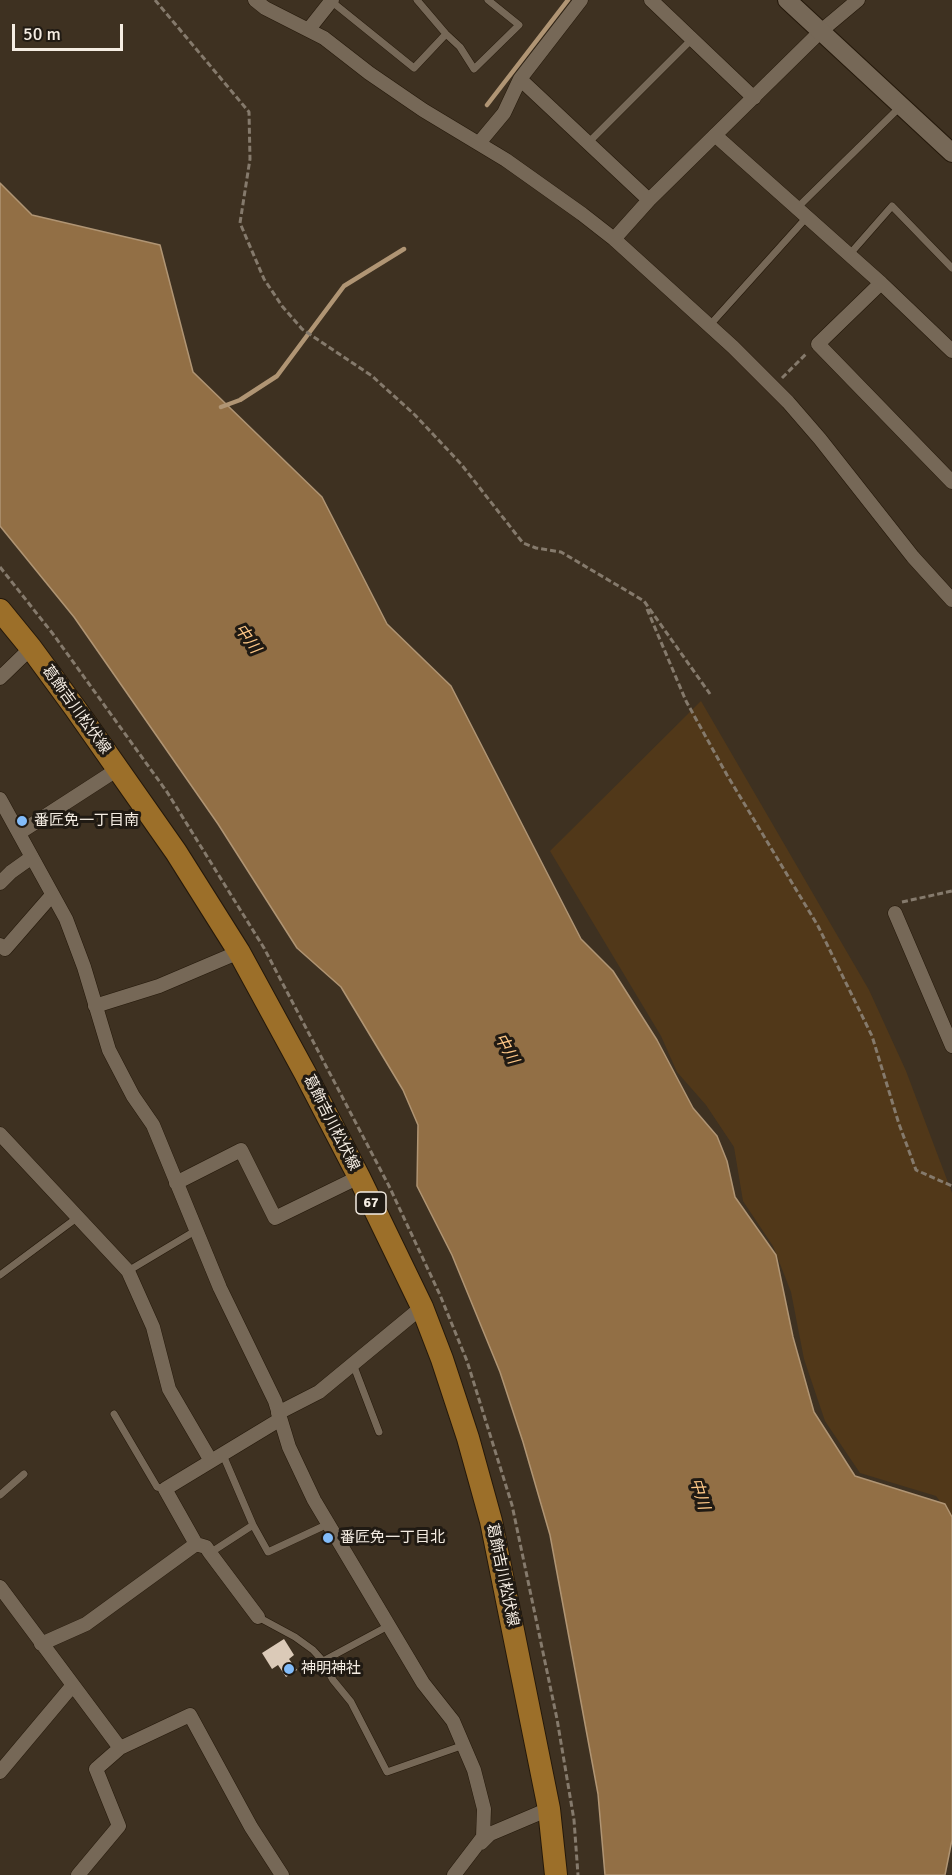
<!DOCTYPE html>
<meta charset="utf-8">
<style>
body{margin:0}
#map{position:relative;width:952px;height:1875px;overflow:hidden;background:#3e3121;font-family:Signika,sans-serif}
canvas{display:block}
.scale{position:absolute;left:12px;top:24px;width:111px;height:27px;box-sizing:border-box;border:3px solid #f5ede3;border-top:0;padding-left:8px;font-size:18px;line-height:21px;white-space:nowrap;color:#f5ede3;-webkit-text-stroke:4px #201a13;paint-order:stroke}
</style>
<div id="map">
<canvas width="952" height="1875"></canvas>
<div class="scale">50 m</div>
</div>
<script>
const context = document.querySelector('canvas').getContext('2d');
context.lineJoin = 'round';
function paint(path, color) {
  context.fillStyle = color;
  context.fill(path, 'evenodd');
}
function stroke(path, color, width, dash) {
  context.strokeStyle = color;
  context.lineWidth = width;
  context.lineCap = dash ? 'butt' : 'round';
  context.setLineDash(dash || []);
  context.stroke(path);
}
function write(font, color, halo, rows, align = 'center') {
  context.font = font + ' Signika,"Noto Sans JP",sans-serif';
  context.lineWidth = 6;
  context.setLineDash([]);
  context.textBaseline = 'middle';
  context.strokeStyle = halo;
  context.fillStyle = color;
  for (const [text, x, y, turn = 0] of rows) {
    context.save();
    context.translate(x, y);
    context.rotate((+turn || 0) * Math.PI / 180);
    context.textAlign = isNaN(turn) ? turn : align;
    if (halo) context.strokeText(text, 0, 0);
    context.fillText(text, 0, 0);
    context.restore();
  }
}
const green = new Path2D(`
 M701,701l168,289 37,81 46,122v324l-16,-21 -76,-23 -35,-52 -21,-62 -13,-67 -18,-46 -30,-45 -9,-54 -28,-42 -29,-33 -16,-36 -111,-185z`);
const water = new Path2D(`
 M0,183l32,32 128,30 33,127 129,125 65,127 64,62 130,253 32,32 44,69 36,68 24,28 10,25 8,36 41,58 17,82 21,75 41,64 90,28 7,13v323l-7,35h-340l-7,-81 -48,-259 -27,-93 -23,-70 -48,-117 -35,-69 1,-61 -15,-35 -62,-103 -44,-39 -79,-124 -144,-207 -74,-91z`);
const stream = new Path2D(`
 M487,105l81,-105
 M221,407l19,-7 37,-24 67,-90 60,-37`);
const building = new Path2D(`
 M284,1639l10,16 -5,4 8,11 -11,7 -8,-12 -6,4 -10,-16z`);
const path = new Path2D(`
 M155,0l94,112 1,47 -10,64 24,56 18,27 20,23 70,47 43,39 46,49 62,79 13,5 25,4 83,49 66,93
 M782,378l25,-25
 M0,567l53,67 114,158 97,156 125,238 51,109 27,66 45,144 45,214 17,101 4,55
 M647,609l39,92 41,74 91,151 54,110 27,88 17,46 36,16
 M902,902l50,-11`);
const service = new Path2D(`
 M417,0l29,34 14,13 14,22 45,-44 -31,-25
 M331,1l83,67 32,-34
 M588,143l104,-104
 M797,208l102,-100
 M849,255l43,-49 60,62
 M709,326l98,-109
 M128,1271l67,-40
 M0,1275l78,-58
 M353,1364l26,68
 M114,1414l43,73 8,2
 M0,1495l24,-21
 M253,1525l15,27 60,-28
 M210,1553l43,-28 -30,-70
 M258,1617l37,20 18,13 10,11 10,19 18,22 36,70 77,-27
 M323,1661l67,-36`);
const minor = new Path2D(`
 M255,0l10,8 59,30 45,35 54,37 83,50 76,54 32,25 119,108 55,55 32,37 93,118 39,43
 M651,0l103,98
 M309,29l23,-29
 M520,79l129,121
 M716,136l165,147 71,68
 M479,143l25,-30 16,-34 61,-79
 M614,239l35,-39 172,-169 37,-31
 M881,283l-63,61 134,138
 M0,678l31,-30
 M0,799l66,120 18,48 25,83 24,46 20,29 67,163 55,113 14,46 25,53 109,183 30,38 21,49 10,39 -1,28 -29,38
 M19,833l99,-64
 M0,883l11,-11 21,-15
 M895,913l57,133
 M0,945l5,4 47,-54
 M95,1006l64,-20 80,-34
 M0,1134l128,137 25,56 16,62 42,72
 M176,1183l65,-33 34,68 84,-41
 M278,1413l41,-21 103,-85
 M196,1544l10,3 4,6 48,64
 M0,1587l120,161
 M41,1644l45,-20 110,-80 -31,-55 114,-69
 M0,1772l73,-87
 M481,1843l9,-9 59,-25
 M78,1875l41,-49 -23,-57 24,-21 70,-33 61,112 31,48`);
const tertiary = new Path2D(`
 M787,0l165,153`);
const primary = new Path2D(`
 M0,610l31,38 44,60 101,144 63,100 66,121 54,104 63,130 20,52 26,79 23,83 58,288 7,66`);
const markers = [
 [22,821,6,"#82bcfa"],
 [328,1538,6,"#82bcfa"],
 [289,1669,6,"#82bcfa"]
];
const shields = [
 [371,1203,30]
];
const shieldNames = [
 ["67",371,1203]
];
const streetNames = [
 ["葛飾吉川松伏線",76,710,54],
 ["葛飾吉川松伏線",331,1123,63],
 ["葛飾吉川松伏線",502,1575,78]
];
const poiNames = [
 ["番匠免一丁目南",34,821],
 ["番匠免一丁目北",340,1538],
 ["神明神社",301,1669]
];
const waterNames = [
 ["中川",247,639,54],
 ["中川",506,1049,61],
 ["中川",699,1494,73]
];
paint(green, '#513819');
paint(water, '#926f45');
stroke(water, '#b09574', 1.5);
stroke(stream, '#b09574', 4.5);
paint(building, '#dbcab8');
stroke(service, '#24180a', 8);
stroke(minor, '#24180a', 15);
stroke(tertiary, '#24180a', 20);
stroke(primary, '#24180a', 24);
stroke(path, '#857a6c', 3, [6, 3]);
stroke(service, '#766857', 7);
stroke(minor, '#766857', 14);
stroke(tertiary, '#766857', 18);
stroke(primary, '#9c6f29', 22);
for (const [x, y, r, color] of markers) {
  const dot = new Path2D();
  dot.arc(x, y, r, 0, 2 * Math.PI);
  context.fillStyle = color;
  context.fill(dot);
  stroke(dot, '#201a13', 2);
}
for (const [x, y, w] of shields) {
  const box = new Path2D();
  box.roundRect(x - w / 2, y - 11, w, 22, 4.5);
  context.fillStyle = '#201a13';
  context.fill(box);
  stroke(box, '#f5ede3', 1.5);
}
write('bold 14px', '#f5ede3', null, shieldNames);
write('15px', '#f5ede3', '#201a13', streetNames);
write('15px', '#f5ede3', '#201a13', poiNames, 'left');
write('italic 16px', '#ffc887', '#201a13', waterNames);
</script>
